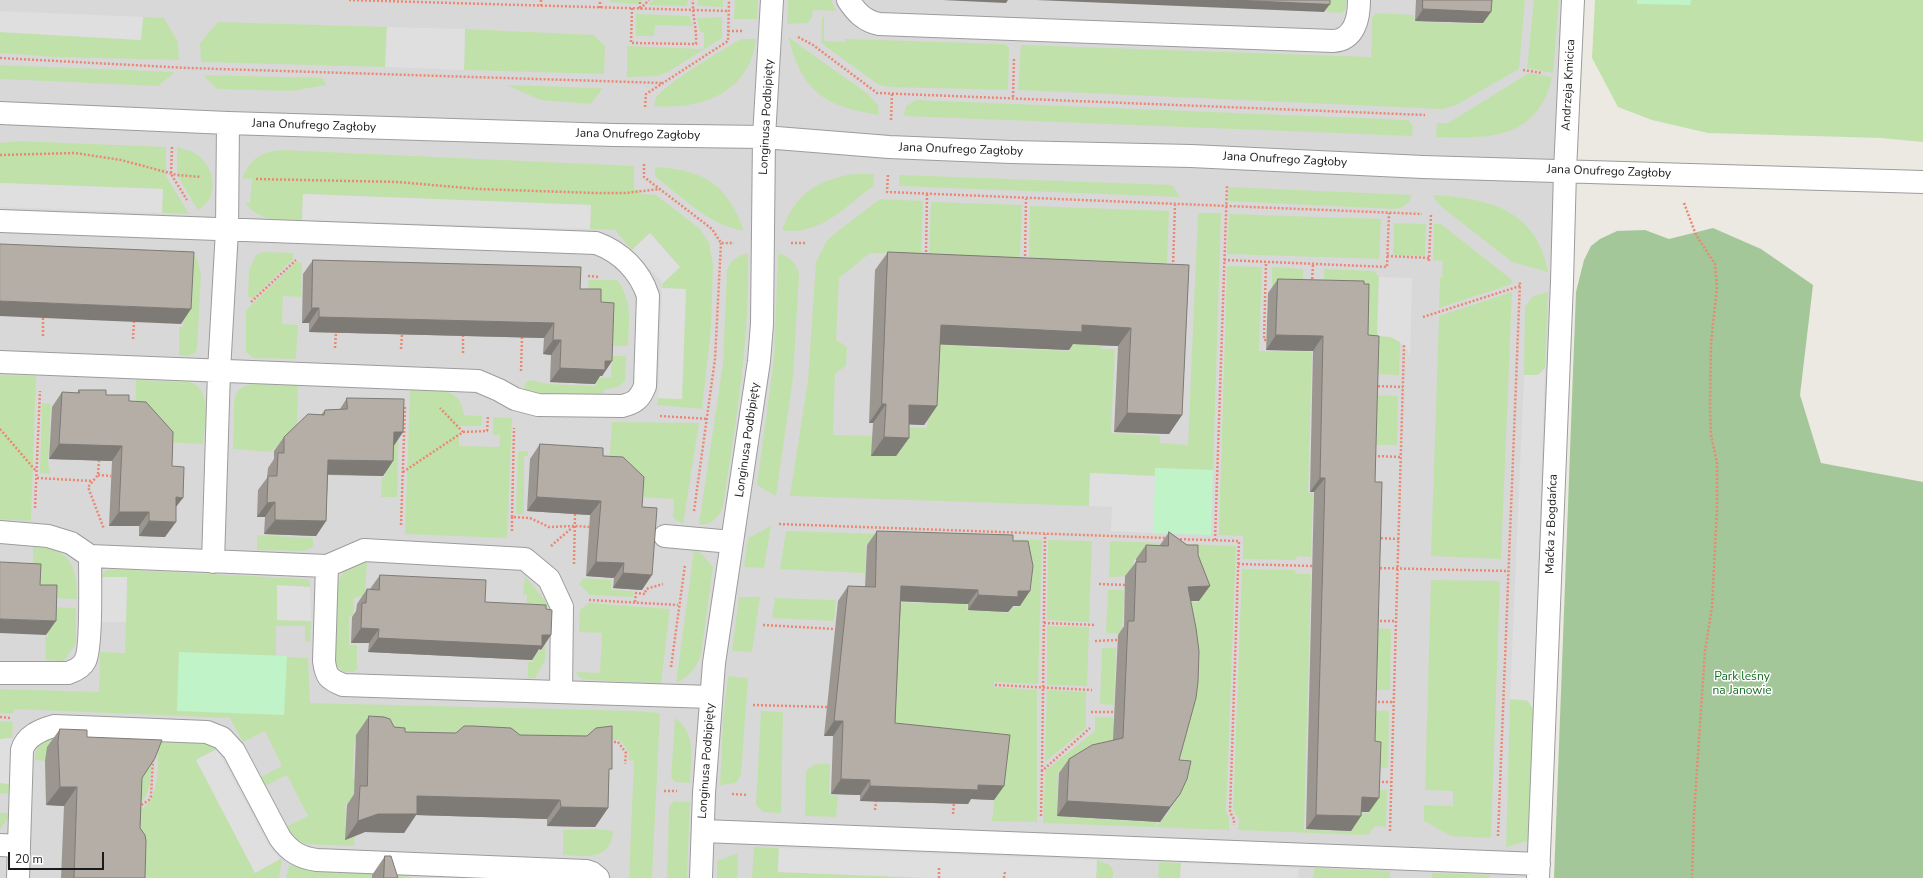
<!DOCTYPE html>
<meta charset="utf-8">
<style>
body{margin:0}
#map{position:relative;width:1923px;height:878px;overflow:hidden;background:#ebe9e1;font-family:"Nunito Sans",sans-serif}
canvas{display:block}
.scale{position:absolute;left:8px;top:852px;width:96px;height:18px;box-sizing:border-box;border:2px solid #1b1b1b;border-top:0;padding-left:5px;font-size:12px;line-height:14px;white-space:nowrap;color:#1b1b1b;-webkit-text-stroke:3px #fff;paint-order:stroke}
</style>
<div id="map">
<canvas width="1923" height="878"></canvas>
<div class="scale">20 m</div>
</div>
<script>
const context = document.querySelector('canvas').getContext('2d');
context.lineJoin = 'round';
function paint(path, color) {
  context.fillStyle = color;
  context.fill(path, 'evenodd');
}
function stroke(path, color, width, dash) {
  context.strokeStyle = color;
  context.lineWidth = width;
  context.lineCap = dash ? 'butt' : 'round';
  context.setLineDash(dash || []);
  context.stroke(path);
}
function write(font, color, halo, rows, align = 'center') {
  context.font = font + ' "Nunito Sans",sans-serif';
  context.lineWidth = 3;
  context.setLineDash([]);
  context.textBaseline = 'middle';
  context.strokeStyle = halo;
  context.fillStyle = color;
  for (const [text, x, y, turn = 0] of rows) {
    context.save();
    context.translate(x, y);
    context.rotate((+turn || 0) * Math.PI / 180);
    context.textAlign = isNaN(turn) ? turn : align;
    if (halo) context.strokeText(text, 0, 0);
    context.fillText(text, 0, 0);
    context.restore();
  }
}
const residential = new Path2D(`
 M0,0h1578l-35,878h-1543z`);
const grass = new Path2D(`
 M610,0h33l-4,4 -29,-2z
 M654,0h34l-1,6 -39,-1z
 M698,0h25v7l-26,-1z
 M735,0h23l-1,19h-23z
 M788,0h43l5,11 -23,-1 -1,7 -4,6 -21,1z
 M1326,0h20v10l-5,3 -15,-1z
 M1485,0h40l-6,69 -63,36 -14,4 -424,-19 3,-45 350,12 1,-39 4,-5 38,2 1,7 69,2z
 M1534,0h25l-6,73 -26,-5z
 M1595,0h328v142l-42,-4 -173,-5 -56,-13 -34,-13 -26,-49z
 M636,14l53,2 4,10 -38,-1 -1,11h-18z
 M143,17l21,1 14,24 1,18 -124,-3 -55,-4v-21l141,8z
 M722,17v21l-56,35 -10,3 -29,1v-31l75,3 2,-1v-16h-4l-3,-14z
 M822,17h2v24l21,1v-3l160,5 4,4 -1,42 -119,-3 -10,-2 -58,-42z
 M218,22l169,5 -2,40 -184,-5 -1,-19z
 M465,29l129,6 11,11 -1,28 -140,-4z
 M788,37l80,57 10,11 1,10c-56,-9 -76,-23 -91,-78z
 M741,39h15c-6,54 -55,71 -102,67 1,-4 1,-7 4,-11 18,-18 61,-43 83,-56z
 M0,65l175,7 -17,14 -158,-7z
 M1529,73l23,4c-14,62 -62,62 -116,60l1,-14h11z
 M203,75l119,3 4,7 -35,6 -74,-2z
 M506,85l97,3 -12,16 -50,-4z
 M916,100l492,20 5,6 -1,10 -508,-20 2,-10z
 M18,141l148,6v29l23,38 -27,-1v-24l-162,-6v-40z
 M177,147c8,2 19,5 25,12 15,16 15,40 -4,51l-21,-35z
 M281,150l353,16v24h6v4l16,1 44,34 9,14 4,22 -2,64 -9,80 -45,-4 1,-7 23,1 5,-109 -24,-2 1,-5 17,-16 -30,-34 -18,17 -17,-20 -25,-1 1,-24 -288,-11 -1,26c-23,-1 -41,3 -57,-17h5l2,-24 -10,-1c9,-19 18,-26 39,-28z
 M655,167c50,3 72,17 89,64 -35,-6 -61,-33 -89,-55z
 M852,174h22l-1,12c-26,20 -55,51 -91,44 13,-36 34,-49 70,-56z
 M899,175l273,10 8,12 -281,-11z
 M1229,187l183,8c-3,9 -8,13 -18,14l-166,-8z
 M1433,195c56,3 104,15 115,77l-36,-10 -70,-55 -5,-5z
 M880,199l43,2 -2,53 -51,-1 -31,25 -3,62 11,7 -1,19 -11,7 -2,62 43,1 1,-10 50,2 2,-40 -4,-53 42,4v8l103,4v-10l32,2 -1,6h14l-4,84 49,3v7l28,2 10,-232h23l-8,257 -58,-2v8l-65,-3 -1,33 -299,-10 18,-116 8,-118 10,-20 7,-7z
 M931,202l91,3 -2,53 -91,-3z
 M1030,206l139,5 -2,52 -138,-4z
 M1229,214l152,5 -2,40 -152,-5z
 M1394,223l32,1 -1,32 -32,-1z
 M1434,224h7l71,56v4l-73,24 1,-30h2l1,-17 -10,-1z
 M182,250l9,2 6,7 4,15 -4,75 -2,4 -7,3 -9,-1v-28h4l2,-62 -3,-1z
 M264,252l29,1v6l-40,39 -5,-1 1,-27 7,-15z
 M748,253c2,86 -12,169 -25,253 -3,10 -12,21 -24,18l24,-160 4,-94c3,-10 11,-14 21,-17z
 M778,253c12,4 19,10 21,22l-6,103 -17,118 -19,-11 17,-126z
 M296,262l6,1 -1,34 -18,-1 -1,28 16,1 -2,34 -43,-1 -7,-6v-42z
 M1227,266l35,1 -3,84 53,1 -4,141h5l-2,64 -13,-1 -3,4 -52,-1v-23l-24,-1z
 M1272,267l31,2v25l-31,-1z
 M1324,269l50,2 5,6 -2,58 14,2 9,5 -1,33 -30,-1 -45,-80z
 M589,280h28c16,22 12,39 11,66h-23l-18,-45z
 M1512,292l-11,267 -70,-3 8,-240z
 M1548,292l-3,76 -7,7h-14l1,-68 8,-11z
 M612,356h14l-1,25 -7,6 -14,3v4l-77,-1 -3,-2 1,-8 5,-3 18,4 48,2v-8l15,-1z
 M0,375l36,1 -5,145 -31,-2z
 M136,380l53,2c25,6 15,44 14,62l-40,-2 -28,-30z
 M252,384l46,1 -1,41 -26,26 -38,-3 1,-49c3,-10 7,-14 18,-16z
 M410,389c24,0 50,-4 54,26l18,1 -1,10h-22v20l40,1 1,-12h-7v-18l19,1 -5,120 -102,-4z
 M1369,395l29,1 -1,49h-29z
 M42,403l9,1 -3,58 2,12 -10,-1z
 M395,417h4l-2,80h-16l1,-19 3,-1 1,-29z
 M612,422l87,1 -16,101 -10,-6 1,-19 -38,-2 -27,-28z
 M528,451v5h-4v58h-8l2,-62z
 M771,526l-7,42 -20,-1 4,-29z
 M786,531l92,3 -1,11 -11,-1 -1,29 -85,-4z
 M257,535l56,3v9l-9,4 -47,-1z
 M1015,539l27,1 -4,144 -44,-2v5l43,3v132l-45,-1 8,-72 -120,-13 12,-134 31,1 1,-3 43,2v8l42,3v-7l11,1 3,-16 -11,-48z
 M1048,540l44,1 -3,81 -42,-2z
 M1110,541l126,5 -10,265 3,7v12l-186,-7 2,-52 50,-40v-14h18v7l6,1 -2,28 -42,10 -17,10 -1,43 77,5 1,-10h20l1,15c14,-12 20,-25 25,-42l-14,-10 10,-172h21l-2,-15 -39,-28h-23v17l-25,1z
 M33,547c37,1 44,18 44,52l-29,-1 -15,-4z
 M694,550l7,3 12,14 -12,88c-5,13 -12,22 -25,28z
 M367,561l-2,34 -11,3 -1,18h-4v29h8v24l-4,3h-10l-8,-7 -1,-5 3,-77 8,-13z
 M111,569l196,10 3,3v5l-33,-2v35l34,1 -1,21h-5v-16h-29v30l32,2 2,45 326,8 24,2 -8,165h-23l5,-117 -6,-1 1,-7 -9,-13 -183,-8 -17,18 -61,-12 -5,5 -1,35 3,1v25h-10l-1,23 2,4 8,5 -1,10 -49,-2 -7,-4 -11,-11 1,-3 20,-10 -21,-41 -22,11 -4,-9 21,-11 -17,-35 -22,11 -13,-24 -216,-9 -1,5 -13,-1v-24l99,3 1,-40 25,1 2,-75 -26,-1 4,-6z
 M1242,569l52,1 3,4h14l-7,256 48,1 1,-18h17l1,-23h16l-1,37 -11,-1 -6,8 -8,1 -123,-5 1,-11 -6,-9z
 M525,576l22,27 -2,57 -10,18h-7v-16h5l1,-11h8l1,-29 -17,-13 1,-15 -4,1z
 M584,578l27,2v10l22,1v6l-43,-2 -11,-11z
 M1431,580l69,1 -9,257 -40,-2 -27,-15v-16l29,1v-15l-28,-1z
 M1108,590h16l-2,44 -16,-1z
 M739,597h21l-8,55 -20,-1z
 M775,598l61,2 -2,21 -62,-3z
 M589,603l81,6 -9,74 -72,-3c-7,-1 -10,-1 -13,-8l24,1 2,-40 -23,-1 1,-22z
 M49,607l27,1v35l-12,18 -18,-1 -1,-23h3z
 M1047,626l42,1 -2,59 -40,-1z
 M1370,628l21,1 -1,61h-22z
 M1102,648h14l-2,57 -14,-1z
 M728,676l20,2 -7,96 -5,9 -16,2 3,-66z
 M1047,690l39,2v36l-41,34z
 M1510,699l19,2 4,8 -5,132 -22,6z
 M1367,710l22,1 -1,57h-16z
 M761,711l22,1 -2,101 -18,-1 -7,-7z
 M675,718c22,16 16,41 15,65l-15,-1 -4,-5z
 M0,721l13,1 -1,16 -12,1z
 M56,737l-10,18 -1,6 -10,-1c-1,-14 9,-20 21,-23z
 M151,740c0,16 3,54 -11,63l1,-23z
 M158,740c16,1 47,-4 59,9l-21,11 60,112 24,-13 2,1 -3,18h-146l6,-68c23,-9 18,-49 19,-70z
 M821,764h9l-1,30 9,2 -2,21 -31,-1 1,-45 7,-6z
 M0,783l10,1v10l-10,-1z
 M674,801l16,1 -3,76h-20l2,-71z
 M0,813h9l-1,6 -8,10z
 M599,829l14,2c-2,30 -27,25 -50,24v-25z
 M754,847l25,1 -1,24 153,6h-179z
 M738,853l-1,25h-20v-17z
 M1097,860l13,5 3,6v7h-17z
 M1159,862l22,1 -1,15h-22z
 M289,865l23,6 87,3h6l7,4h-126z
 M1314,868l76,3v7h-77z
 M1432,873l58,2v3h-58z`);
const forest = new Path2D(`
 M1713,228l48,21 52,36 -13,110 21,68 102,19v396h-369l22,-586 8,-32 7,-14 9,-7 17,-8 28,-1 24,9z`);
const park = new Path2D(`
 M1637,0h54l-1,5 -53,-1z
 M1155,468l58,2 -2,65 -58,-2z
 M179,652l108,4 -3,59 -107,-4z`);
const parking = new Path2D(`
 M0,11l143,6 -2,23 -141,-8z
 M387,27l78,2 -1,41 -79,-3z
 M0,183l163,6 -1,24 -162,-6z
 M303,194l288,11 -1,24 -288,-9z
 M650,233l30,34 -17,16 -31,-33z
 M1379,277l33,1 -2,81 -2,-8 -8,-9 -9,-5 -14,-1z
 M662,288l24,1 -4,110 -24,-1z
 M1545,368l-8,242 -4,99 -6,-9 -17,-1 14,-324h14z
 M1090,473l65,3 -2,57 -42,-2 1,-24 -23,-1z
 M101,577h26l-1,45h-25z
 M277,585l33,2 1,34 -34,-1z
 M12,738l-2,46 -10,-1v-44z
 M217,749l51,95 12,15 -25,14 -59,-113z
 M779,848l318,12 -1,18h-165l-153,-6z
 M1181,863l118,5 -1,10h-118z`);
const path = new Path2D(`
 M349,0l379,11
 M541,6v-6
 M600,8v-8
 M632,8l-1,35 65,1c1,-17 -4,-28 -3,-44
 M640,8v-8
 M640,9l9,-9
 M728,31h14
 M798,37l15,8 64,48 548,22
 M0,58l188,10 475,15
 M1523,70l19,3
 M1013,97l1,-39
 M645,107l1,-13 82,-53 1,-41
 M891,120l1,-26
 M172,147l-1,27 16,26
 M0,155l75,-2 46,7 56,15 24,2
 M644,164v13l68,52 9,14h13
 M888,175l-1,17 535,22
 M256,179l142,3 80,7 118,4h29l35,-4
 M1684,203l12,32 19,29 2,23 -6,55 -1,64 1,29 6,28v46l-5,98 -7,44 -11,163 -2,64
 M791,243h15
 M926,256l1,-62
 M1387,256l42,2
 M1025,260l1,-61
 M1224,260l163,7 2,-54
 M1429,261l2,-46
 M1173,266l2,-61
 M588,276l11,1
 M1312,283l1,-19
 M251,302l45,-42
 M1423,317l97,-31
 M43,336v-18
 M133,339l1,-17
 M1266,340h-2l2,-78
 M335,348l1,-16
 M401,349l1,-15
 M463,353v-17
 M521,371l1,-34
 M1374,386l29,1
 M660,416l48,3
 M0,429l36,42
 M463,432l24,-1 1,-15
 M1374,456l27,1
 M99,460l-1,15 -10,12 16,42
 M403,472l60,-40 -23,-24
 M98,475l13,1
 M37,478l55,3
 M35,508l5,-117
 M694,511l21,-152 6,-116
 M512,517l2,-89
 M779,524l388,14
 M401,525l4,-119
 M512,531v-14l18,1 19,9 25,-1
 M1377,538l22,1
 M1176,539l63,2 -9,271 4,7v6
 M1215,540l12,-355
 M551,546l23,-20 16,1
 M574,564l1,-50
 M1238,564l74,2
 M1376,568l132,3
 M1099,584l26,1
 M589,600l89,5
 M635,602l1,-9 9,1 1,-5 17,-5
 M1376,621h20
 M1044,623l52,2
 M763,625l72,4
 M1095,641l22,-1
 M671,667l14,-102
 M995,685l97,5
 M1374,702h20
 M753,705l74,2
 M1091,712h24
 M0,717l10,1
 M610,742h8l8,11 -1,11
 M1042,771l3,-237
 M1378,782h13
 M664,791h13
 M732,794l16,1
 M138,807l11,-7 2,-4 2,-37
 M875,810l1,-9
 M953,814l1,-11
 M1041,816l1,-45 48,-43
 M1390,831l14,-486
 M1498,836l22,-554
 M939,878v-10
 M1004,878l1,-7`);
const minor = new Path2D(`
 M848,0c8,12 16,21 31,24l454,17c22,-1 26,-23 26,-41
 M0,113l228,10 386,12 150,2 125,10 122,5 180,4 232,11 500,15
 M0,221l596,22c25,9 44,28 52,53l-3,90c-5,13 -10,17 -23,20l-84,-1 -23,-6 -16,-9 -21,-9 -478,-19
 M0,532l48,4 23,7 19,13 237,10 -3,95c2,15 4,18 19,24l368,12
 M665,536l67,6
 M213,562l6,-191 8,-141 1,-107
 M327,566l37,-16 161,9 24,20 13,28 -1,85
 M0,673h68c6,-2 14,-6 17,-12 7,-12 5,-87 5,-105
 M703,831l836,33
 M0,845l19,1 3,-96c4,-14 18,-20 32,-24l153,6 15,6 12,13 46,87c10,14 21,20 37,22l269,11 6,2 6,5
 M18,878l1,-32
 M701,878l3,-85 10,-130 45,-302 3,-37 2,-187 8,-137
 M1538,878l24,-596 3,-111 8,-171`);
const wall = new Path2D(`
 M1416,0h76l-9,23 -68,-2z
 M888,252l301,13 -7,150 -13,19 -55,-2 4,-86 -45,-2 -4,6 -129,-6 -3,62 -13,19 -15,-1v14l-13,18h-25l2,-33h-4l6,-153z
 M313,260l267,29 21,13 11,59 -10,15h-2l-5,8 -45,-2 1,-27 -8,-1 1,-16 -235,-6v-9h-7l1,-49z
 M1278,279l90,56 7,147 -6,330h-8v4l-10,15 -45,-2 8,-337h-4l3,-141 -47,-1 2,-57z
 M79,390l27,5 23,6 43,65 4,41 -11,30 -26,-1v-10h-30l3,-65 -63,-2 3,-52 10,-15 15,1z
 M347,398l56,34 -9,13 -1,16 -10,15 -55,-1 -2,46 -10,15 -52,-2 1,-17h-8l1,-27 9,-12 1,-10 6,-9v-8l10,-14 37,-22 4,-5 15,-1z
 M540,444l63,12 39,51v83l-29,-2 1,-10 -28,-2 4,-61 -63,-4 3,-52z
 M877,531l136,10 7,65h-7l-5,6 -40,-2v-6l-67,-3 -6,122 109,63 -10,14 -23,-1 -3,5 -108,-3v-6l-29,-1 2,-58h-9l14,-135 10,-15 17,1 2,-42z
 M1169,532l29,23 1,46h-8l-12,159 -9,48 -10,14 -103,-6 2,-43 10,-14 44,-19 5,-105 6,-9 1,-50 11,-14v-3l10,-14h14z
 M380,575l105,27 56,48 -2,-1 -7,11 -164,-8 1,-9h-18l1,-26 4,-6 1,-7 10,-15h3z
 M369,716l36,16 115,3 89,38 -1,35 -13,19 -48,-1v-7l-131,-4 -12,18 -39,-1 -20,8 2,-35 7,-11 2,-59z
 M60,729l27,8 55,41 -2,50 5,50h-84l3,-72 -18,-1 -1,-44 2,-14z
 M385,856l13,22h-26v-3z`);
const shadedWall = new Path2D(`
 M942,0h66l-2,3z
 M1036,0h197l97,4 -6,8z
 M1423,9l68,3 -8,11 -68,-2z
 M0,301l191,8 -10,15 -181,-8z
 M312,308h7l-10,15h-7z
 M319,317l235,6 -10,15 -235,-6z
 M941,325h141l49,3 -13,18 -45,-2 -4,6 -141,-6z
 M1276,335l47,1 -10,15 -47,-1z
 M553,340h8l-10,15 -8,-1z
 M605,361h7l-10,15h-2l-5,8 -45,-2 10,-14z
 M882,404h4l-13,19h-4z
 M909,405l28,1 -13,19 -28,-1z
 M1127,413l55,2 -13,19 -55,-2z
 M394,432h9l-10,15z
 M884,437l25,1 -13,18h-25z
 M59,444l63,2 -10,15 -63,-2z
 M328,460l65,1 -10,15 -65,-2z
 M1320,478h5l-11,14h-4z
 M176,497l7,1 -11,14z
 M537,497l64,4 -11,14 -63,-4z
 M275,502l-10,15h-8l10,-14z
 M119,512h30l-10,14h-30z
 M275,520l51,1 -10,15 -52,-2z
 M149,521l27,1 -11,15 -26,-1z
 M596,562l28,1 -10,15 -28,-2z
 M623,573l29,2 -10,15 -29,-2z
 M901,586l77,4 -10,14 -77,-3z
 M1210,586l-11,15h-22l11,-14z
 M1018,591h12l-10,15h-7l-5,6 -40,-2 10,-15z
 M0,619l56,2 -10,14 -46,-2z
 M361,628l18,1 -10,14h-18z
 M542,635h9l-10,15 -2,-1 -7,11 -164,-8 10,-14z
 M834,721h9l-10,15h-9z
 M841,779l29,1 -10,15 -29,-1z
 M978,785l26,1 -10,14 -23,-1 -3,5 -108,-3 10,-15z
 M60,787h17l-13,19 -18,-1z
 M1180,794l-20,28 -103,-6 10,-15z
 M417,796l143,4 -13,19 -131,-4 -12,18 -39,-1 -20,8 13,-19z
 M1362,797l17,1 -10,14h-17z
 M561,807l47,1 -13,19 -48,-1z
 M1316,815l45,1 -10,15 -45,-2z`);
const building = new Path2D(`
 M1233,0h97v4z
 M1423,0h69l-1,12 -68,-3z
 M0,244l194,8 -3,57 -191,-8z
 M888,252l301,13 -7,150 -55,-2 4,-85 -49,-3v7l-141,-7 -4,81 -28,-1v33l-25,-1 2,-33h-4z
 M313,260l268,7 -1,22h21v13l13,1 -2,58h-7v9l-45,-2 1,-28h-8l1,-17 -235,-6v-9h-7z
 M1278,279l86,2v3h5l-1,51 11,1 -4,146h7l-7,259 6,1 -2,56 -17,-1 -1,19 -45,-1 9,-337h-5l3,-142 -47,-1z
 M79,390h27v5h23v6l17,1 27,30 -1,34 12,1 -1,31 -7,-1v25l-27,-1v-9h-30l3,-66 -63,-2 3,-52 17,1z
 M347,398l57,1 -1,33h-9l-1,29 -65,-1 -2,61 -51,-1v-18l-8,1 1,-27h9l1,-23h6v-16l24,-23 16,1 1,-5 22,-1z
 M540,444l63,4v8l20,1 21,20 -2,30 15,1 -5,67 -29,-2 1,-10 -28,-1 5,-61 -64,-4z
 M877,531l136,4v6h15l5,25 -3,25h-12v6l-40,-2v-5l-77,-4 -6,137 115,12 -6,51 -26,-1v5l-108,-4v-6l-29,-1 2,-58h-9l14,-135 27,1z
 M1169,532l18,13h11v10l12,31 -22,1 8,41 3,23 -1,31 -2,16 -17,62 12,1 -4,18 -7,15 -10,13 -103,-6 2,-42 23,-14 31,-7 5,-117h6l2,-59h10v-17l22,1z
 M0,562l41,2 -1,21h17l-1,36 -56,-2z
 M380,575l106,5 -1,22 61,3v4l6,1 -1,25h-9v11l-164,-8 1,-9 -18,-1 1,-25h4l1,-14 12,1z
 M369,716l15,1 6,2 4,8 11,1v4l51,1 8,-7h9l38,2 9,7 67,1 9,-8 16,-2v43h-3l-1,39 -47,-1 -1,-7 -143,-4v18h-39l-20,7 2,-35h7z
 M60,729l27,1v7l75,3 -7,18 -13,20 -2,50 5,7 1,6 -1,37h-71l3,-91h-17l-2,-45z
 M385,856h6l7,22h-14z`);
const streetNames = [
 ["Andrzeja Kmicica",1569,85,-87],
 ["Longinusa Podbipięty",767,117,-87],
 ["Jana Onufrego Zagłoby",314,126,2],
 ["Jana Onufrego Zagłoby",638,135,1],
 ["Jana Onufrego Zagłoby",961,150,2],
 ["Jana Onufrego Zagłoby",1285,160,3],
 ["Jana Onufrego Zagłoby",1609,172,2],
 ["Longinusa Podbipięty",748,440,-82],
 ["Maćka z Bogdańca",1552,524,-88],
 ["Longinusa Podbipięty",707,761,-86]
];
const parkNames = [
 ["Park leśny",1742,677],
 ["na Janowie",1742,691]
];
paint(residential, '#d9d8d8');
paint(grass, '#c1e1ab');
paint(forest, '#a3c799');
paint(park, '#c0f3c8');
paint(parking, '#dfdfdf');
stroke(minor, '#9c9c9c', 24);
stroke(path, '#eb8872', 2.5, [2, 2]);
stroke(minor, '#fff', 22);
paint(wall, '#9b9690');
paint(shadedWall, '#7e7a75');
paint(building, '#b4aea7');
stroke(building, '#7e7a75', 1);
write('12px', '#1b1b1b', '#fff', streetNames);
write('12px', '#156c23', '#fff', parkNames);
</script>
